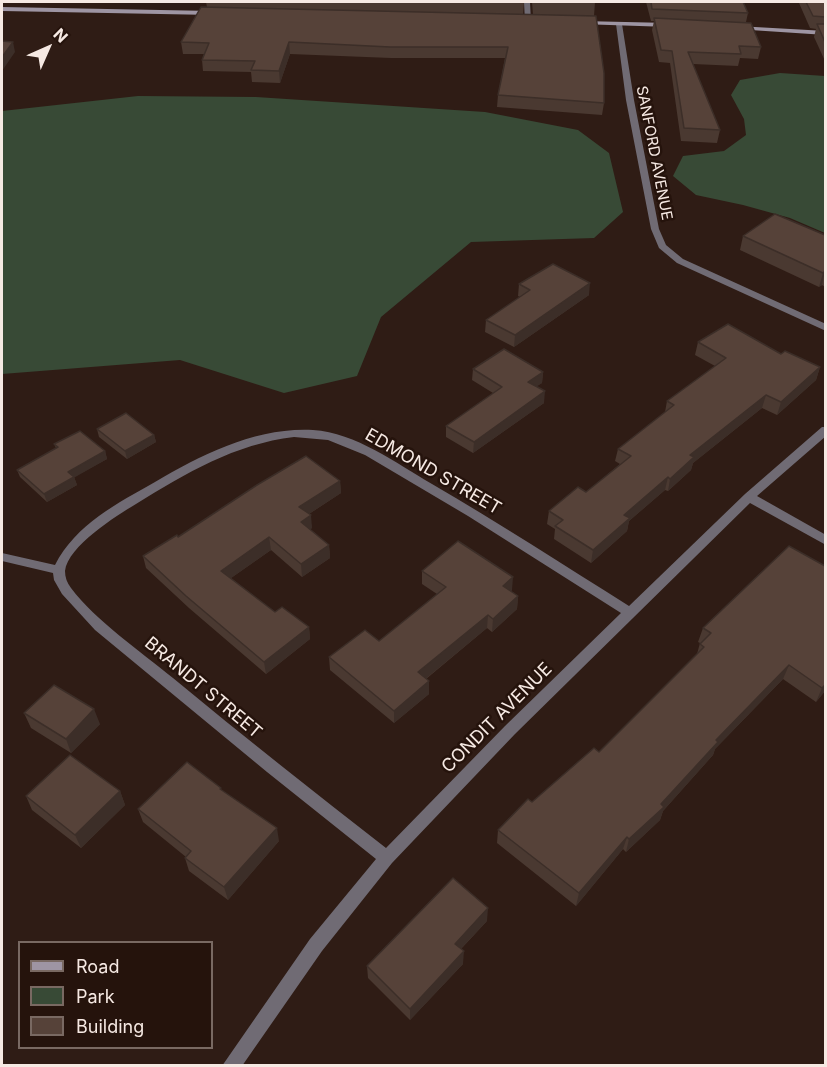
<!DOCTYPE html>
<style>
body{margin:0}
#map{position:relative;width:827px;height:1067px;overflow:hidden;background:#2f1c15;font-family:Inter,sans-serif}
canvas{display:block}
.frame{position:absolute;inset:0;border:3px solid #f6e9e3;pointer-events:none}
.legend{position:absolute;left:18px;top:941px;width:195px;height:108px;box-sizing:border-box;background:#25130c;border:2px solid #796962;margin:0;padding:8px 10px;list-style:none;font-size:18px;color:#f6e9e3}
.legend li{display:flex;align-items:center;gap:12px;height:30px}
.legend b{width:30px;border:2px solid #796962}
.north{position:absolute;left:18px;top:18px;width:60px;height:60px;-webkit-text-stroke:4px #25130c;paint-order:stroke;rotate:45deg;font-size:16px;font-weight:700;line-height:24px;text-align:center;color:#f6e9e3}
.north::after{content:'';display:block;margin:auto;width:21px;height:27px;background:#f6e9e3;clip-path:polygon(50% 0,100% 100%,50% 72%,0 100%)}
</style>
<div id="map">
<canvas width="827" height="1067"></canvas>
<div class="frame"></div>
<ul class="legend">
<li><b style="height:8px;background:#9e95a3"></b>Road</li>
<li><b style="height:16px;background:#384a36"></b>Park</li>
<li><b style="height:16px;background:#564239"></b>Building</li>
</ul>
<div class="north">N</div>
</div>
<script>
const context = document.querySelector('canvas').getContext('2d');
context.lineJoin = 'round';
function paint(path, color) {
  context.fillStyle = color;
  context.fill(path, 'evenodd');
}
function stroke(path, color, width, dash) {
  context.strokeStyle = color;
  context.lineWidth = width;
  context.lineCap = dash ? 'butt' : 'round';
  context.setLineDash(dash || []);
  context.stroke(path);
}
function write(font, color, halo, rows, align = 'center') {
  context.font = font + ' Inter,sans-serif';
  context.lineWidth = 5;
  context.setLineDash([]);
  context.textBaseline = 'middle';
  context.strokeStyle = halo;
  context.fillStyle = color;
  for (const [text, x, y, turn = 0] of rows) {
    context.save();
    context.translate(x, y);
    context.rotate((+turn || 0) * Math.PI / 180);
    context.textAlign = isNaN(turn) ? turn : align;
    if (halo) context.strokeText(text, 0, 0);
    context.fillText(text, 0, 0);
    context.restore();
  }
}
const green = new Path2D(`
 M780,73l45,3v157l-35,-15 -47,-13 -47,-10 -23,-19 10,-20 41,-5 22,-16 -2,-16 -13,-24 9,-15z
 M138,96l118,1 229,15 93,18 31,23 14,59 -29,26 -123,4 -90,75 -24,59 -73,17 -104,-33 -178,14v-263z`);
const street = new Path2D(`
 M524,2h6l1,20 -3,2 -3,-2z
 M619,22l3,2 12,76 25,129 7,16 17,14 143,65v7l-149,-68 -18,-15 -8,-19 -25,-129 -10,-76z
 M822,427h4v9l-69,60 69,39v10l-76,-42 -235,231 -123,129 -70,88 -80,115h-20l88,-127 66,-80 -109,-87 -172,-142 -33,-36 -8,-14 -1,-7 -51,-12v-8l53,12c21,-41 63,-62 100,-83 48,-28 101,-55 158,-52 43,3 83,33 119,54 67,39 132,81 197,122l116,-112zM294,437l34,3 37,15 103,61 153,97 -116,113 -119,122c-72,-56 -143,-112 -213,-170 -33,-27 -77,-57 -102,-90 -4,-5 -6,-11 -6,-17 3,-25 51,-55 71,-67 50,-31 99,-60 158,-67z`);
const secondary = new Path2D(`
 M2,7l211,4 3,2 -3,2 -211,-4z
 M582,21l87,2 3,2 -3,2 -89,-3 -1,-1z
 M737,26l89,5v4l-91,-6 -1,-1z`);
const wall = new Path2D(`
 M206,2h318l-1,13h10l-1,-13h63l-1,14 10,87 -2,12 -105,-8 1,-12 7,-37h-114l-101,-4 -10,29 -28,-1 -1,-10 -48,-1 -1,-11 2,-6h-21l-2,-12 26,-35z
 M646,2h97l5,11 -2,9 15,25 -3,12 -18,-1 -2,8 -45,-2 27,66 -3,13 -36,-2 -11,-78 -11,-1 -7,-32 2,-9h-3z
 M799,2h26v59l-11,-24 2,-8 -6,-1 -11,-25z
 M825,235v52l-3,-2 -3,2 -79,-37 3,-14z
 M519,284l70,11 -75,52 -29,-15 1,-12 34,-23 -2,-1z
 M698,342l83,12 39,13 -4,13 -39,35 -15,-7 -69,55 -2,7 -23,21 -3,-1 -36,31 -2,10 -36,32 -37,-24 1,-10 -8,-5 2,-13 37,-19 34,-28 -5,-3 3,-12 47,-37 2,-11 48,-35 -20,-11z
 M473,369l70,3 -1,11 -6,3 8,17 -71,50 -27,-16v-11l47,-33 -21,-13z
 M97,429l57,6 2,7 -29,17 -28,-22z
 M54,444l51,7 2,8 -33,18 3,8 -30,17 -27,-25 -3,-7 39,-22z
 M340,481l1,12 -32,21 3,14 -2,1 19,16 1,13 -28,19 -31,-27 -40,28 44,34 34,15 1,12 -44,35 -77,-66 -43,-40 -3,-12 35,-19z
 M789,546l36,145 -9,11 -33,-23 -68,70 -2,6 -50,56 -3,9 -34,32 -3,-3 -47,57 -79,-63 1,-13 34,-28 67,-50 98,-98 3,-11 -2,-1 5,-14z
 M422,571l90,19 -1,1 7,5 -1,13 -25,23 -5,-4 -61,51 3,2v13l-35,29 -64,-53 -1,-13 50,-16 58,-47 -15,-10z
 M24,713l76,11 -29,29 -40,-25z
 M222,790l57,51 -51,59 -39,-29 -4,-13 1,-1 -43,-35 -5,-13z
 M120,791l5,14 -44,43 -49,-38 -6,-14z
 M487,921l-26,28 2,15 -53,56 -42,-42 -1,-12z`);
const shadedWall = new Path2D(`
 M13,42l2,10 -13,19v-14z
 M289,42l1,12 -10,29 -1,-12z
 M825,271l-3,14 -3,2 4,-14z
 M590,283l-1,12 -75,52 1,-12z
 M820,367l-4,13 -39,35 4,-13z
 M543,372l-1,11 -15,10 1,-11z
 M545,391l-1,12 -71,50 1,-11z
 M766,395l-4,13 -69,55 -2,7 -23,21 2,-12 20,-24z
 M154,435l2,7 -29,17 -2,-8z
 M105,451l2,8 -37,21 -2,-8z
 M74,477l3,8 -30,17 -3,-8z
 M668,477l-3,13 -36,31 -2,10 -36,32 2,-13 31,-35z
 M340,481l1,12 -40,26 -2,-12z
 M311,515l1,13 -10,7 -1,-13z
 M269,537l2,13 -47,33 -3,-12z
 M329,545l1,13 -28,19 -1,-13z
 M513,577l-1,13 -10,9 1,-13z
 M518,596l-1,13 -25,23 1,-13z
 M488,615l-1,13 -69,57v-13z
 M309,627l1,12 -44,35 -2,-12z
 M789,665l-6,14 -68,70 -2,6 -50,56 -3,9 -34,32 3,-13 87,-99z
 M429,681v13l-35,29v-12z
 M825,685v6l-9,11 6,-14z
 M94,709l6,15 -29,29 -5,-14z
 M120,791l5,14 -44,43 -6,-13z
 M277,828l2,13 -51,59 -4,-13z
 M627,837l-4,12 -47,57 3,-13z
 M488,908l-1,13 -33,35 1,-12z
 M464,951l-1,13 -53,56v-11z`);
const building = new Path2D(`
 M651,2h92l5,11 -96,-4z
 M806,2h19v15l-12,-1z
 M201,7l395,9 8,57v30l-106,-8 10,-48h-118l-101,-5 -10,29 -28,-1 4,-9 -53,-1 7,-17 -28,-1z
 M654,18l97,5 10,24 -22,-1 2,8 -53,-2 32,78 -36,-2 -12,-77 -11,-1z
 M817,24h8v18z
 M2,41l11,1 -11,15z
 M775,214l50,21v36l-2,2 -80,-37z
 M553,264l37,19 -75,52 -29,-15 44,-30 -11,-6z
 M728,324l53,30 4,-3 35,16 -39,35 -15,-7 -76,60 4,2 -24,22 -2,-2 -44,38 6,3 -37,32 -38,-24 8,-6 -14,-9 29,-24 8,5 45,-36 -13,-7 56,-44 -7,-4 59,-43 -28,-16z
 M504,349l39,23 -15,10 17,9 -71,51 -28,-16 56,-39 -29,-18z
 M126,413l28,22 -29,16 -28,-22z
 M80,431l25,20 -37,21 6,5 -30,17 -27,-24 41,-23 -4,-3z
 M306,456l34,25 -41,26 12,8 -10,7 28,23 -28,19 -32,-27 -48,34 54,41 7,-5 27,20 -45,35 -78,-66 -43,-40 34,-21 1,2 79,-52z
 M458,541l55,36 -10,9 15,10 -25,23 -5,-4 -70,57 11,9 -35,30 -65,-54 36,-27 14,11 67,-54 -24,-16z
 M789,546l36,20v119l-3,3 -33,-23 -73,75 2,2 -57,62 3,3 -35,32 -2,-2 -48,56 -81,-63 30,-31 4,3 62,-54 5,4 105,-105 -4,-3 11,-11 -8,-5z
 M54,685l40,24 -28,30 -42,-26z
 M70,755l50,36 -45,44 -49,-39z
 M187,762l34,26 -1,1 57,39 -53,59 -39,-29 6,-7 -53,-42z
 M453,878l35,30 -33,36 9,7 -54,58 -43,-43z`);
const farStreetnames = [
 ["SANFORD AVENUE",654,153,79]
];
const streetNames = [
 ["EDMOND STREET",433,472,30],
 ["BRANDT STREET",203,688,40],
 ["CONDIT AVENUE",497,718,-45]
];
paint(green, '#384a36');
paint(street, '#706b74');
paint(secondary, '#9e95a3');
paint(wall, '#4a3931');
paint(shadedWall, '#3c2e28');
paint(building, '#564239');
stroke(building, '#3c2e28', 1.5);
write('15px', '#f6e9e3', '#25130c', farStreetnames);
write('18px', '#f6e9e3', '#25130c', streetNames);
</script>
